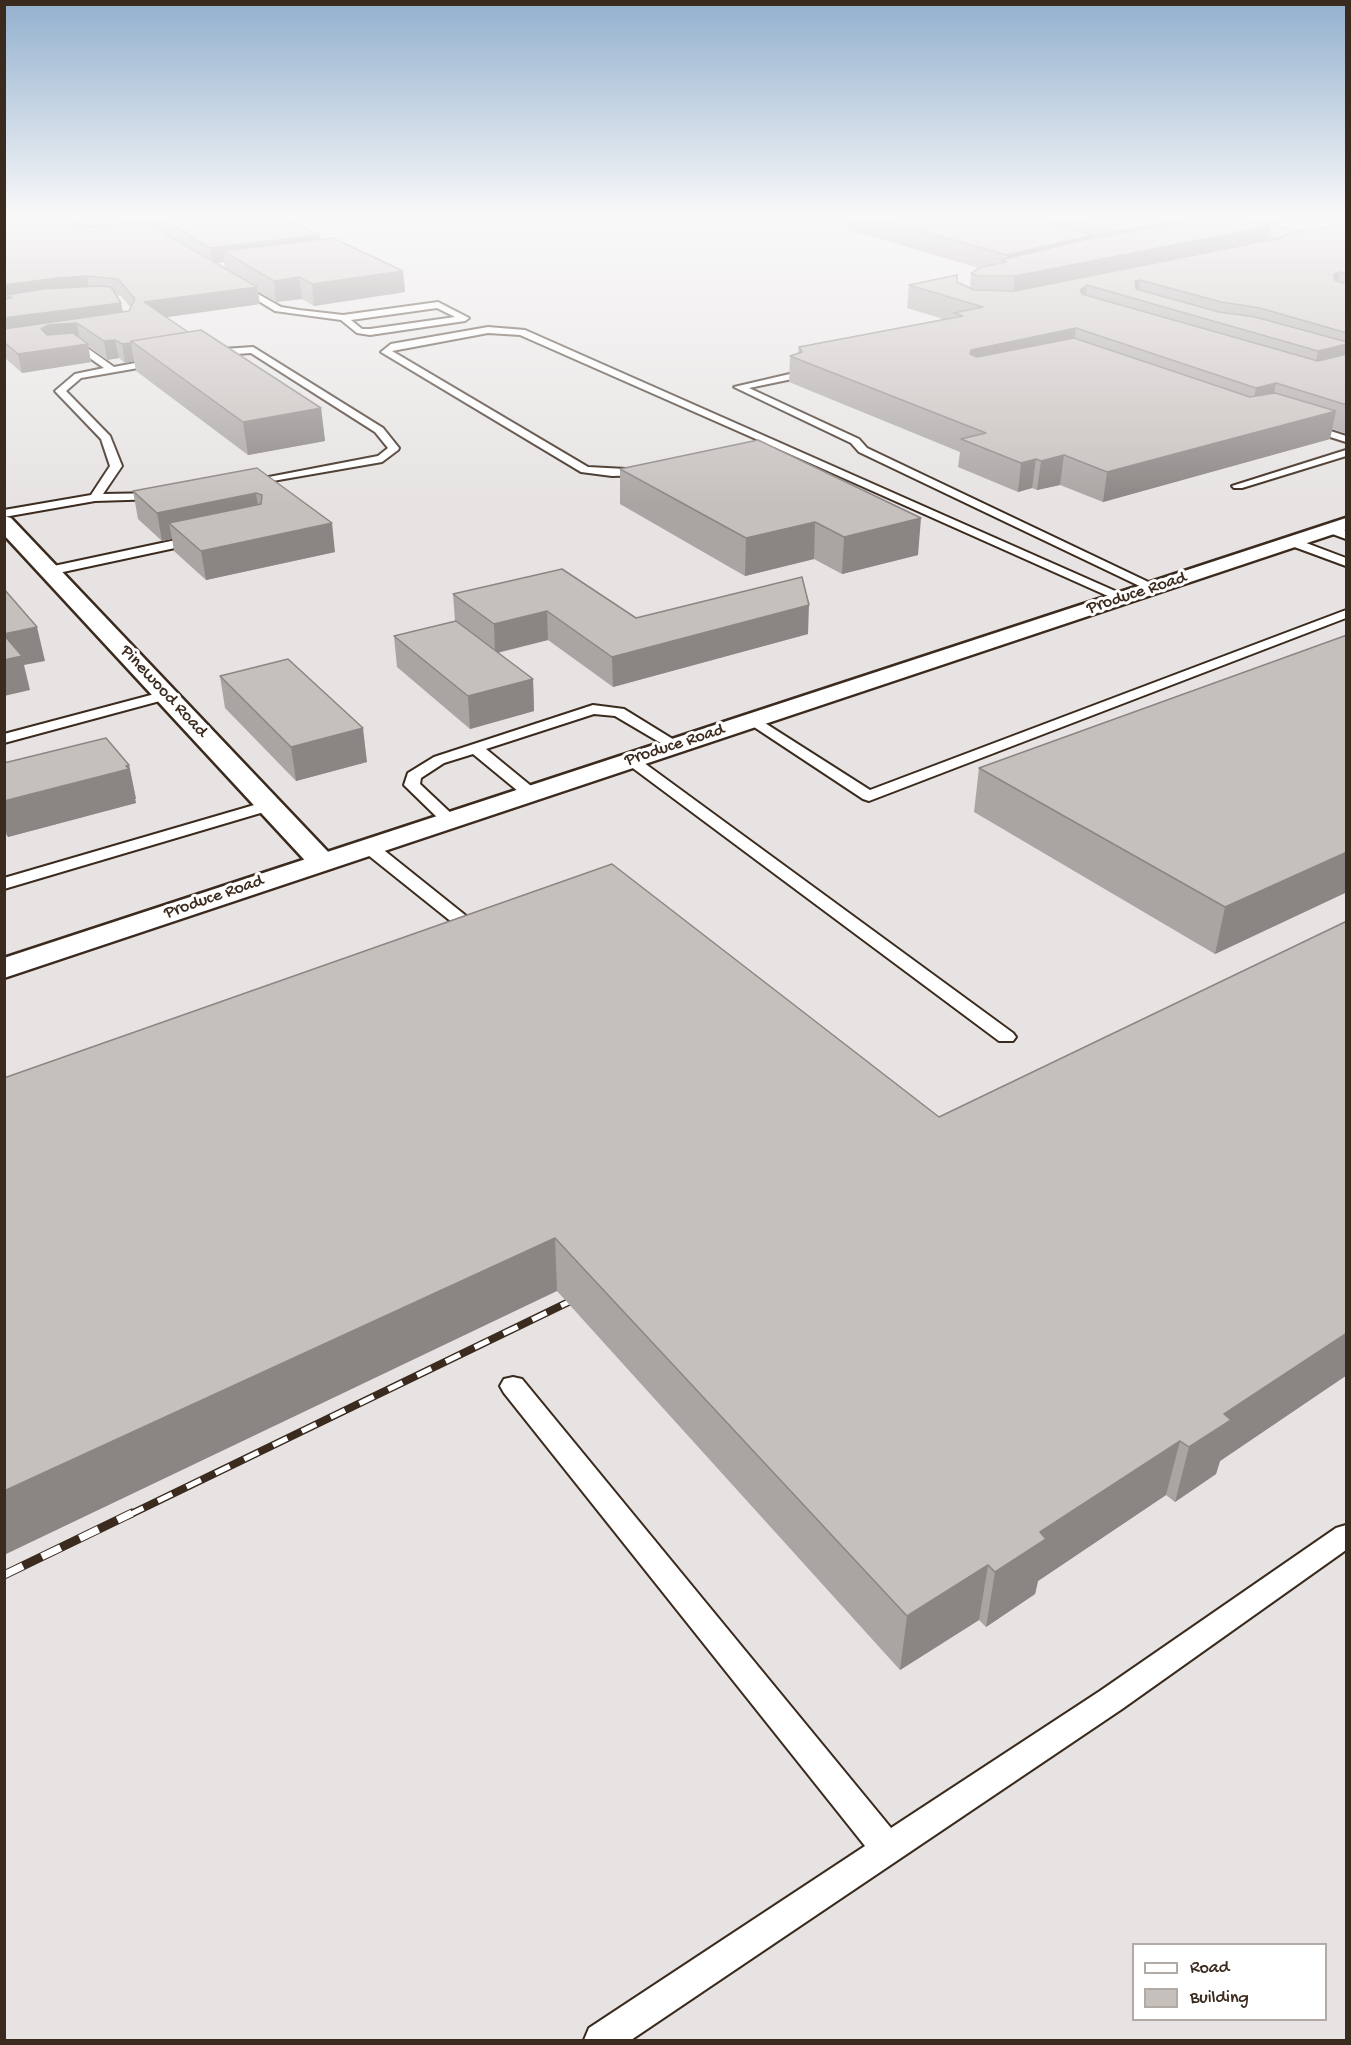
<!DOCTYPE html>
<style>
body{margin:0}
#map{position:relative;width:1351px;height:2045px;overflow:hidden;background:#f3f2f2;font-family:"Gochi Hand",sans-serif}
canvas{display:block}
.frame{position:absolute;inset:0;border:6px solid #3b2a1e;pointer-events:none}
.legend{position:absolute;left:1132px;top:1943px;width:195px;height:78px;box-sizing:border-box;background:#fff;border:2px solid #b1aaa5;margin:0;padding:8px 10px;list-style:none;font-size:18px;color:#3b2a1e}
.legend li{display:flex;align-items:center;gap:12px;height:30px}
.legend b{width:30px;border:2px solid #b1aaa5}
</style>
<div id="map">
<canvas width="1351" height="2045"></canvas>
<div class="frame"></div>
<ul class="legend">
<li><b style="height:8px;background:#fff"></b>Road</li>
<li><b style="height:16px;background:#c6c0bd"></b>Building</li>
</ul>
</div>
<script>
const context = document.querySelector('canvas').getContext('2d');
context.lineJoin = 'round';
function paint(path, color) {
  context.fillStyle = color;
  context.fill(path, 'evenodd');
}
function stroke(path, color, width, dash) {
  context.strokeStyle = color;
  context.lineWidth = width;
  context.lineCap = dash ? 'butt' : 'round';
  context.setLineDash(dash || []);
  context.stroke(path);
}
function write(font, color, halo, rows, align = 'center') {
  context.font = font + ' "Gochi Hand",sans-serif';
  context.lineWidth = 6;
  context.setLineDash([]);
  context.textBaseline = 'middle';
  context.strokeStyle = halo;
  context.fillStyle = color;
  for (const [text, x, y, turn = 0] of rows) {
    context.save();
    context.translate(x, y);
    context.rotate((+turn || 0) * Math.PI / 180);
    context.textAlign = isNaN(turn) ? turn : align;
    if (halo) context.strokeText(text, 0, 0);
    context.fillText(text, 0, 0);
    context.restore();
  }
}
const built = new Path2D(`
 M5,219h1341v1821h-1341zM1134,1944h192v76h-192z`);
const lane = new Path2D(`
 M1265,219h16l-45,9 -4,-2z
 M237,282l44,25 18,3 44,5 95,-13 31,16 -4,3 -95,14 -13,-2 -16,-13 -66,-9 -41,-25 -1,-2zM437,308l18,9 -85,12h-8l-11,-9z
 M488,327l37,3 606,268 -7,4 -5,-1 -345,-154 -34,6v-4l25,-6 -245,-108 -32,-2 -96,18 196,116 57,3 6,3 -2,2 -37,1 -31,-4 -200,-120 10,-8z
 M67,343l15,1 32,23 47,-9 5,3 -5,3 -80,14 -15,13 44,45 12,30 -19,28 56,-1 6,3 -6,3 -64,2 -91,16v-7l87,-15 19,-29 -9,-27 -46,-48 20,-17 29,-6 -27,-19 -13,-1 -2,-2z
 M253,347l130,81 16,20 -1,2 -16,12 -138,24v-4l4,-1 130,-25 10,-8 -13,-16 -124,-79 -43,3 -5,-3 5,-3z
 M794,373l5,3 -2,2 -48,10 110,51 8,9 294,140 -1,3h-10l-291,-139 -8,-9 -117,-56z
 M1306,423l40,13v6l-44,-14v-4z
 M1346,450v6l-104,32h-8l-2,-2z
 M1331,525l15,6v8l-19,-7 -2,-3z
 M199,535l6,4 -2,3 -154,33 -6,-4 6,-4z
 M1293,538l53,20v8l-57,-21 -2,-3z
 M1346,610v8l-477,183 -6,-2 -118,-78 7,-4 5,1 113,72z
 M166,691l7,4 -2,3 -167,45v-9z
 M593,705l31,4 60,37 -3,3h-10l-56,-33 -21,-2 -108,35 50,41 2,3 -8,5 -6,-2 -51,-42 -29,9 -23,15 -1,6 35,33 2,3 -8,5 -6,-2 -39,-38 4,-12 26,-16z
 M631,755l5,2 377,276 3,4 -3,4h-14l-373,-278 -3,-3z
 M268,801l6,2 2,3 -2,3 -270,80v-11z
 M369,842l6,1 95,76 3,4 -3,4h-12l-95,-76 -2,-4z
 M513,1377l9,2 369,449 209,-137 236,-163 10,-3v25l-224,159 -491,331h-47l5,-12 276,-182 -361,-453 -4,-7 4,-7z`);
const street = new Path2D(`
 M122,219h15l37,23 -1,3h-10z
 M4,516l7,2 321,338 4,6 -4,6 -10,3 -10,-3 -308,-333z`);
const secondary = new Path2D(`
 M1346,518v12l-1342,448v-20z`);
const railFar1 = new Path2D(`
 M129,1515l452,-219`);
const rail = new Path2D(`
 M4,1575l128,-62`);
const wall = new Path2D(`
 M4,219h77l-12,1 8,5 -1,-3 58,1 34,13 -27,-17h160l-12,2 31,18 83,32 2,21 -91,14 -12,-7 -26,3 -18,-11 2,13 -94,13 22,15 133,76 4,33 -77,14 -112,-84 -2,-10 -9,2 -6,-5 -12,2 -19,-13 3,15 -69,11 -18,-16zM224,262l1,7 -9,-6zM116,295l5,1 10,12 -2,3 -6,1z
 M847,219h394l59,12 47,-3v206l-15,-5 -2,10 -227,63 -43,-17 -23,5 -5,-2 -14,4 -60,-25 2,-15 -171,-70 1,-26 8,-3 1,-6 144,-28 -36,-11 2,-23 48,-3 13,6 1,-15 8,-5 -133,-39z
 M758,440l160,115 -76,19 -28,-15 -69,17 -125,-72v-35z
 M257,468l78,84 -129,28 -32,-29 -2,-12 -10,2 -24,-22 -5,-28z
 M453,594l183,24 172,16 -195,53 -65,-47 -50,13 35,26 1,32 -64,18 -73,-62 -3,-31 61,-15z
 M1347,635v257l-132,62 -241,-142 5,-44z
 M220,676l147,86 -71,19 -71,-73z
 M4,763l125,2 7,34h-1l1,4 -128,34 -4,-5z
 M1347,921v454l-127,86 -4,13 -41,28 -9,-7 -128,86 -3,13 -49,33 -7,-7 -79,50 -343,-379 -553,-213 935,39z`);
const shadedWall = new Path2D(`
 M266,219h35l-35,5z
 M1187,219h14l-90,32 3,-19z
 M1270,226l-5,26 -178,33 -3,24 -72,-5 3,-28z
 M320,235l1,16h-98l1,11 -11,2 -3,-16z
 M1094,235l-2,20 -85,6v-6z
 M403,271l2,21 -91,14 -2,-22z
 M1340,272l-5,23 -1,-21z
 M87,276l3,17 -78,5 -6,-3 2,7 -4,1v-18l53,-7z
 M299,277l3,22 -26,3 -2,-21z
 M1140,280l-3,20 -2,-19z
 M257,287l3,17 -113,16 -3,-18z
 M121,303l4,17 -48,3 3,18 -76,-4v-19z
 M1076,328l-3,25 -105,27 3,-30z
 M115,340l4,18 -12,2 -3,-19z
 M131,343l3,18 -9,2 -3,-19z
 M88,344l3,18 -69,11 -4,-19z
 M1347,344v17l-34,16 5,-26z
 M1276,383l-5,27 -20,5 5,-27z
 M321,408l4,33 -77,14 -5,-33z
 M1336,411l-6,28 -227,63 4,-30z
 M1064,455l-4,30 -23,5 4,-29z
 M1036,459l-4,29 -14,4 3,-29z
 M256,493l4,28 -91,2 3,16 -10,2 -5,-28z
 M921,518l-3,37 -76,19 2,-37z
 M815,522l-1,37 -69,17 1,-38z
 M332,523l3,29 -129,28 -5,-29z
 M809,605l-1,29 -195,53 -1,-30z
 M547,611l1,29 -53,13 -1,-29z
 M37,627l8,34 -21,4 6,25 -26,6v-62z
 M533,679l1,32 -64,18 -2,-33z
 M363,728l4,34 -71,19 -5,-34z
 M129,765l7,34h-1l1,4 -128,34 -4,-12v-24z
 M1347,852v40l-132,62 10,-47z
 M555,1238l2,53 -553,264v-64z
 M1347,1333v42l-127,86 -4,13 -41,28 14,-55 35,-33z
 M1180,1441l-14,54 -128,86 -3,13 -49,33 9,-55 45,-40z
 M988,1565l-9,55 -79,50 7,-54z`);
const building = new Path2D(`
 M4,219h63l13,9 65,-6 112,65 -113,15 44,30 -57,9v2l-9,1 -7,-4 -11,1 -27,-18 -29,2 -7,4 6,6 26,-2 15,11 -70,10 -14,-12v-13l125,-18 6,-12 -17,-20 -31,-3 -30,2 -53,7z
 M93,219h34l7,4 -50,4 -8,-5z
 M163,219h122l35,16 -110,13z
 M878,219h158l58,16 -87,20z
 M1064,219h123l-73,13z
 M1200,219h41l29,7 -255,50h-37l-7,-3 10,-6 26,-5 -6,-2 87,-21z
 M1255,220l45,11 -12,3 -10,5 -10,-3 2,-10 -20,-5z
 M1335,225l12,3v46l-7,-2 -6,2v6l13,4v49l-87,-25 -39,-6 -81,-22 -5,1 1,8 83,23 36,5 92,25v2l-29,7 -231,-66 -7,5 2,4 236,67 29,-7v51l-71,-22 -20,5 -180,-60 -105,22 -1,4 7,3 97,-19 176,59 25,-4 61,18 -229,61 -43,-17 -23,6 -5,-2 -15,4 -60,-24 25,-6 -196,-77 12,-4 -3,-5 164,-31 -9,-3 29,-6 -74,-22 48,-10v7l17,8 41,1 265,-53 8,-4z
 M333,238l70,33 -91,13 -13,-7 -25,4 -51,-30z
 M98,286l13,1 10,16 -117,15v-19l8,-1 -6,-3 37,-6z
 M201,330l120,78 -78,14 -112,-81z
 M758,440l163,78 -77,19 -29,-15 -69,16 -126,-69z
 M257,468l75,55 -131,28 -32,-28 92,-19 1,-9 -6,-2 -99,20 -24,-22z
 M562,569l74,49 166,-41 7,28 -197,52 -65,-46 -53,13 -41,-30z
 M4,589l33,38 -33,7z
 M456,621l77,58 -65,17 -74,-60z
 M4,635l18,21 -18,4z
 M1347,635v217l-122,55 -246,-139z
 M288,659l75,69 -72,19 -71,-71z
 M106,738l23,27 -3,1 3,3 -125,32v-38z
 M612,864l327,253 408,-196v412l-123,81 7,6 -42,27 -9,-6 -140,91 6,7 -51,33 -7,-7 -81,51 -352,-378 -551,253v-413z`);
const farStreetnames = [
 ["Produce Road",1137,594,-18],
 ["Pinewood Road",163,692,47],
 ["Produce Road",675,746,-18],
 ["Produce Road",214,898,-19]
];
paint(built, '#e6e3e2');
stroke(lane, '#3b2a1e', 4);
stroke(street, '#3b2a1e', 5);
stroke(secondary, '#3b2a1e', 5);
paint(lane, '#fff');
paint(street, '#fff');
paint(secondary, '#fff');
stroke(railFar1, '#3b2a1e', 8);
stroke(rail, '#3b2a1e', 9);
stroke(railFar1, '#fff', 5, [16]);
stroke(rail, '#fff', 7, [21]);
paint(wall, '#aaa5a3');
paint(shadedWall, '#8b8684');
paint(building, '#c6c0bd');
stroke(building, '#8b8684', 1.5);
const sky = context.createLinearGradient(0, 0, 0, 505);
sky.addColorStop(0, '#92b0ce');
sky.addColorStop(0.43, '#faf9f9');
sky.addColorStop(1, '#faf9f900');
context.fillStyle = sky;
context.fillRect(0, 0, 1351, 505);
write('18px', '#3b2a1e', '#fff', farStreetnames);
</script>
